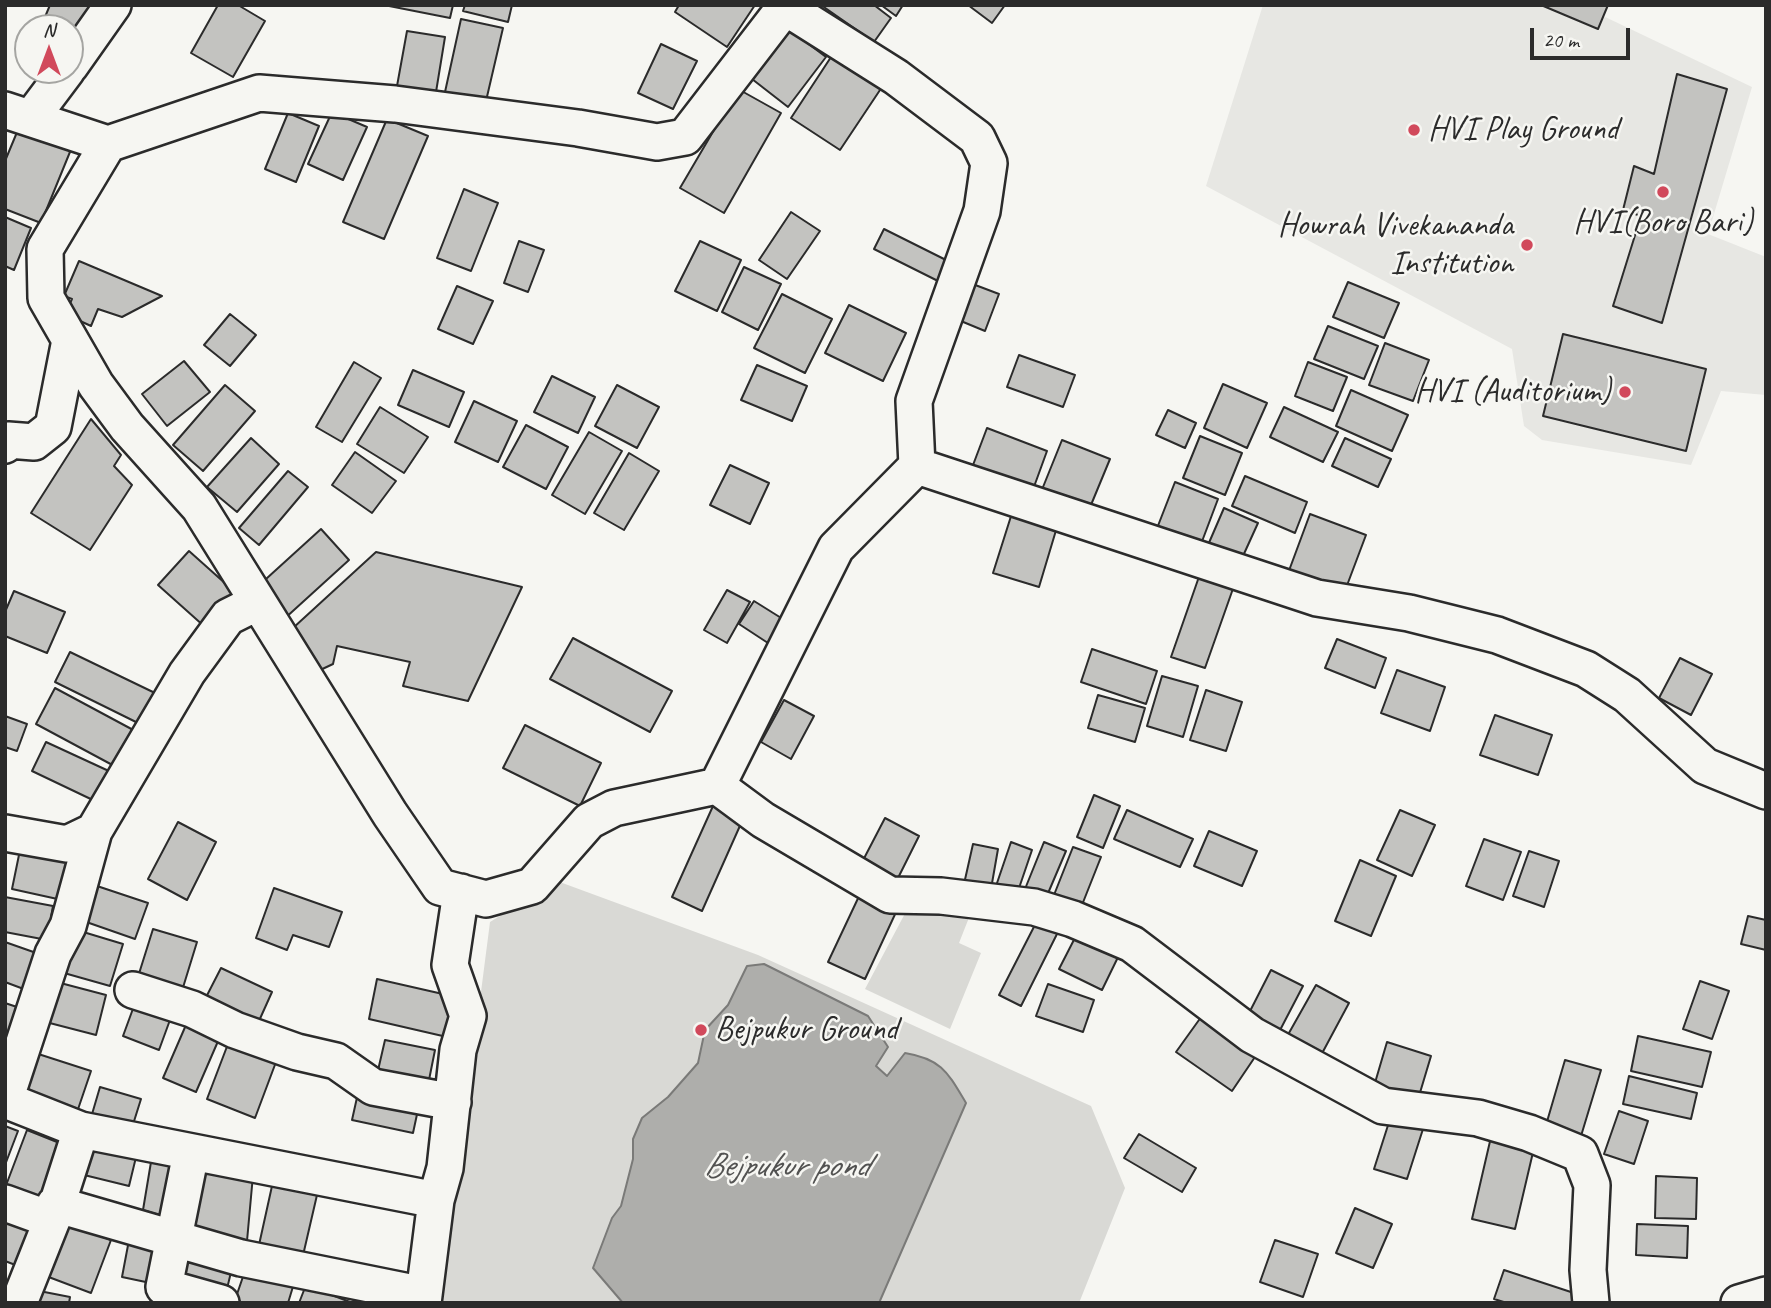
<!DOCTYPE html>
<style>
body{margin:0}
#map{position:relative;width:1771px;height:1308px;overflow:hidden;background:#f6f6f2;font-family:Caveat,sans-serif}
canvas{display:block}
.frame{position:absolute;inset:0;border:7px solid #2b2b2b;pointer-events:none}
.north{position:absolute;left:14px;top:14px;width:70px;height:70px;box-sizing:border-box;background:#f6f6f2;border:2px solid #a5a5a2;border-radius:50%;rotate:0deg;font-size:19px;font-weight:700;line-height:28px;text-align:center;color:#2b2b2b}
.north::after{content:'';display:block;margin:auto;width:24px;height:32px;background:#d1495b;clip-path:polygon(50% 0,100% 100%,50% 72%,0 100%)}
.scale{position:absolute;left:1530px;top:28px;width:100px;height:32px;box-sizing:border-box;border:4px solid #2b2b2b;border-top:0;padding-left:9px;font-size:21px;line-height:24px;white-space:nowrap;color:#2b2b2b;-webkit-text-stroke:5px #f6f6f2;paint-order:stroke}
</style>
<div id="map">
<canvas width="1771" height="1308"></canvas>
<div class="frame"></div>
<div class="north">N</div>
<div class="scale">20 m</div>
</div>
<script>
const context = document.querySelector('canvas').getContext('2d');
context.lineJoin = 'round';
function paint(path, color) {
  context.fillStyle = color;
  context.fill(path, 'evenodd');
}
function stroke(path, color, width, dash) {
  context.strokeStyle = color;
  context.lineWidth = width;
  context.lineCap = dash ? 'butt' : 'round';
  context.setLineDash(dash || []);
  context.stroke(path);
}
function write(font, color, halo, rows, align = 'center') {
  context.font = font + ' Caveat,sans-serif';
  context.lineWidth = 5;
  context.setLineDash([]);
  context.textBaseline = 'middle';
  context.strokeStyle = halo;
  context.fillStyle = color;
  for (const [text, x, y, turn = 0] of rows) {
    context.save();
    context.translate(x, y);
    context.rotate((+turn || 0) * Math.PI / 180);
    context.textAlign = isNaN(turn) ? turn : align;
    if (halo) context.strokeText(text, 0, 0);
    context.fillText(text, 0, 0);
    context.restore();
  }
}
const built = new Path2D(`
 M1263,5h317l172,82 -44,147 58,23v138l-45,-4 -30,74 -149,-25 -18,-14 -12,-77 -306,-163z`);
const green = new Path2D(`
 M557,881l201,74 333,151 34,82 -46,115h-638l49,-381z
 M910,904l62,6 -13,33 22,10 -31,76 -85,-40z`);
const water = new Path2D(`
 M764,964l104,52 20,31 -12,19 11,10 18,-23c37,6 43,20 61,50l-87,200h-256l-30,-35 19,-50 9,-12 12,-47v-20l9,-21 26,-21 30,-34 7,-33 23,-25 19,-39z`);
const building = new Path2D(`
 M50,5h43l-13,28 -35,-16z
 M218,5h20l27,16 -32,56 -42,-24z
 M384,5h69l-3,13z
 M465,5h47l-4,17 -45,-11z
 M679,5h76l-28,42 -52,-35z
 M821,5h53l17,13 -17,24z
 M881,5h22l-7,11z
 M968,5h37l-13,18z
 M1541,5h67l-10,24z
 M461,19l42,9 -17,73 -41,-9z
 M790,30l36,27 -38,50 -36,-28z
 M407,31l38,6 -9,55 -39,-6z
 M661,44l36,17 -24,48 -35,-16z
 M833,54l49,33 -42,63 -49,-32z
 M1677,74l50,15 -65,234 -49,-17 28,-90 -18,-6 11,-44 20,8z
 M738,89l43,24 -57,100 -44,-25z
 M332,112l35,15 -24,53 -35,-16z
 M288,113l31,13 -23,56 -31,-13z
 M387,119l41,17 -44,103 -41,-17z
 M20,125l52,22 -31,76 -36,-14v-48z
 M464,189l34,14 -27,68 -34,-13z
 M791,212l29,19 -33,48 -28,-19z
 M5,217l26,11 -17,42 -9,-4z
 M884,229l68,34 -10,20 -68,-34z
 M519,241l25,9 -16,42 -24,-9z
 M700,241l41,19 -24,51 -42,-20z
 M79,261l83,35 -40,21 -24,-8 -7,17 -26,-12 7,-15 -8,-3z
 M744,267l37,17 -23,46 -36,-18z
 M1348,282l51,21 -15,35 -51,-21z
 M970,283l29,11 -14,37 -29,-12z
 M457,286l36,15 -20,43 -35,-15z
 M782,294l50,25 -27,54 -51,-25z
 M849,305l57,28 -23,48 -58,-28z
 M230,314l26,21 -26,31 -26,-21z
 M1328,326l50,20 -14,33 -50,-20z
 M1563,334l143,35 -20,82 -143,-35z
 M1385,343l44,17 -16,41 -44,-16z
 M1019,355l56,20 -12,32 -56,-20z
 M184,361l26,31 -43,34 -25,-32z
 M354,362l27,16 -39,64 -26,-15z
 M1308,362l39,15 -14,34 -38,-15z
 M757,365l50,21 -15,35 -51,-21z
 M413,370l51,22 -15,35 -51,-22z
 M552,376l43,21 -17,36 -44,-21z
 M1223,384l44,19 -20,45 -43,-20z
 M225,385l30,26 -52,60 -30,-26z
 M617,385l42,22 -22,41 -42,-22z
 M1351,390l57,25 -16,36 -56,-25z
 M474,401l43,20 -19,41 -43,-20z
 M380,407l48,30 -24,36 -47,-29z
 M1284,407l54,25 -15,30 -53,-25z
 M1168,410l28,13 -11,25 -29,-13z
 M91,419l30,36 -7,11 18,19 -42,65 -59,-37z
 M526,425l42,22 -22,42 -43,-22z
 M987,428l60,23 -16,44 -61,-22z
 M589,432l33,19 -37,63 -33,-19z
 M1200,436l42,17 -17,42 -42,-17z
 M251,438l28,26 -42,48 -30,-25z
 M1345,438l46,21 -13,28 -46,-21z
 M1062,440l48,19 -24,58 -47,-20z
 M355,452l41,29 -24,32 -40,-28z
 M629,453l30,18 -35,59 -30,-17z
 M730,465l39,18 -19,41 -40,-19z
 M288,471l20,16 -49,58 -20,-17z
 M1245,476l62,26 -12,31 -63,-27z
 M1175,482l43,17 -20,53 -44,-16z
 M1224,508l34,15 -20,44 -33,-15z
 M1012,513l45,14 -18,60 -46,-14z
 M1310,514l56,21 -23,61 -56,-20z
 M321,529l28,31 -66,60 -28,-31z
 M189,551l47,42 -31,34 -47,-42z
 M376,552l146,35 -54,114 -65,-15 7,-24 -73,-16 -4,18 -17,8 -23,-44z
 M1201,571l34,12 -30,85 -34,-11z
 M727,590l23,12 -23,41 -23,-13z
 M14,591l51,21 -18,41 -42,-17v-24z
 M754,601l32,20 -15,24 -32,-21z
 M573,638l99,53 -22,41 -100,-53z
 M1337,639l49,19 -11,30 -50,-20z
 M1092,649l65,22 -11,33 -65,-22z
 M70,652l85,41 -15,31 -85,-42z
 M1680,658l32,16 -21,41 -32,-17z
 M1397,670l48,17 -15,44 -49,-18z
 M1162,676l36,10 -15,51 -36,-11z
 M55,688l82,44 -19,36 -82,-44z
 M1206,690l36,12 -16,49 -36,-11z
 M1098,695l47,13 -10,34 -47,-14z
 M784,700l30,16 -23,43 -30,-17z
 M1495,715l57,20 -14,40 -58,-20z
 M5,716l22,8 -10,27 -12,-4z
 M525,725l76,38 -21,43 -77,-38z
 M46,742l65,30 -14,30 -65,-31z
 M1094,795l26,11 -17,42 -26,-11z
 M713,806l30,13 -41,92 -30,-14z
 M1127,810l66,29 -13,28 -66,-28z
 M1400,810l35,15 -23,51 -35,-16z
 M885,818l34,18 -25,50 -35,-18z
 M178,822l38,20 -29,58 -39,-21z
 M1209,831l48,20 -15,35 -48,-20z
 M1484,839l37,13 -18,48 -37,-14z
 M1011,842l21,8 -15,44 -21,-8z
 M1044,842l22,9 -20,47 -21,-9z
 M973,844l25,5 -7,40 -27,-5z
 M1073,847l28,10 -21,53 -28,-10z
 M20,850l50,10 -8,40 -50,-11z
 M1529,851l30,10 -15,46 -31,-11z
 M1360,860l36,16 -25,60 -36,-15z
 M85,882l63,21 -13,36 -63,-22z
 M274,888l68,24 -13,35 -36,-12 -6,15 -31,-12z
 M861,892l36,18 -32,69 -37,-17z
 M5,897l48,9 -6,34 -42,-8z
 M1748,916l18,4v30l-25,-6z
 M1038,919l21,11 -38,76 -22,-11z
 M70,928l53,16 -13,42 -53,-15z
 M153,929l44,13 -16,52 -44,-14z
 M1079,930l42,21 -19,39 -43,-21z
 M5,942l37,13 -13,36 -24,-9z
 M221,968l51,24 -18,40 -53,-25z
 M1271,970l32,16 -25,48 -31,-17z
 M377,979l79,18 -9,40 -78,-18z
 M49,980l57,15 -10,40 -58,-15z
 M1700,981l29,10 -17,48 -29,-10z
 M1048,984l46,16 -11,32 -47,-16z
 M1316,985l33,18 -30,56 -34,-19z
 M138,995l36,14 -15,41 -36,-14z
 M5,1003l18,6 -18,41z
 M1204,1013l55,38 -27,40 -56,-39z
 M189,1018l33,14 -26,60 -33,-14z
 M231,1036l48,18 -24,64 -48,-19z
 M1638,1036l73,16 -9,35 -71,-16z
 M385,1040l50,10 -8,40 -51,-11z
 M1387,1042l44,14 -15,50 -44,-13z
 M29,1051l62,20 -17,50 -62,-21z
 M1565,1060l36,10 -20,66 -35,-11z
 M1629,1076l68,17 -6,26 -68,-15z
 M100,1087l41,12 -11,35 -40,-13z
 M358,1093l61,12 -6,28 -61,-13z
 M1619,1111l29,10 -14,43 -30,-10z
 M1390,1119l33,10 -16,50 -33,-10z
 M5,1126l13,5 -13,34z
 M27,1130l35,14 -22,57 -35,-13z
 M1139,1134l57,34 -14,24 -58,-34z
 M1491,1137l43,11 -19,81 -43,-10z
 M88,1140l49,13 -8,33 -49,-12z
 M152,1156l35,9 -16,60 -12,-10 -16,-5z
 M194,1167l59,8 -6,66h-63z
 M1656,1176l41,2 -1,41 -41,-1z
 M272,1186l45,9 -16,69 -44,-10z
 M1355,1208l37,16 -19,44 -37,-15z
 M5,1222l39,14 -13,35 -26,-10z
 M67,1223l44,17 -20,53 -45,-17z
 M1637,1224l51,2 -1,32 -51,-3z
 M129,1240l38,8 -7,37 -38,-8z
 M1275,1240l43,14 -15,43 -43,-15z
 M177,1253l55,15 -7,29 -56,-16z
 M247,1265l48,15 -7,23h-44l-9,-3z
 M1504,1270l76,25 -2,8h-71l-13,-4z
 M306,1285l44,17v1h-51z
 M24,1288l46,9 -1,6h-47z`);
const street = new Path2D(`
 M70,66l43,-61
 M5,110l103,34
 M31,118l36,-48
 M5,445l3,-5 26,2 19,-15 17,-87
 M917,466l-81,82 -119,238 46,34 127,75 51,1 93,11 39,12 59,25 120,91 131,71 95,12 51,15 51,21 12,31 -4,85 3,33
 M717,786l-103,22 -25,13 -57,65 -46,13 -46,-12 -50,-73 -191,-307 -72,-80 -31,-42 -50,-87 -1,-49 63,-105 151,-51 136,11 183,24 79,14 28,-5 100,-130 111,70 81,61 12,25 -7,48 -68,190 3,65 400,132 92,15 88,22 89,34 41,26 78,71 61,25
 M5,833l62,11 27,-13 93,-158 41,-56 30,-15
 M133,990l59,19 43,21 62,22 39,9 37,26 80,15
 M81,1130l-76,-30 48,-146 15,-28 26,-95
 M191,1153l-27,134 57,16
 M436,1200l9,-32 13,-118 10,-34 -18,-51 11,-73
 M5,1203l47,17 29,-90 355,70 -13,103
 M55,1204l186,54 183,37
 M19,1303l33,-83
 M1739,1303l27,-8`);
const markers = [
 [1414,130,7,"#d1495b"],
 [1663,192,7,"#d1495b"],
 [1527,245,7,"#d1495b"],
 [1625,392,7,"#d1495b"],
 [701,1030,7,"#d1495b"]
];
const poiNames = [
 ["HVI Play Ground",1428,130],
 ["HVI(Boro Bari)",1663,223,"center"],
 ["Howrah Vivekananda",1513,226,"right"],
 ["Institution",1513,264,"right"],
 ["HVI (Auditorium)",1611,392,"right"],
 ["Bejpukur Ground",715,1030]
];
const waterNames = [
 ["Bejpukur pond",786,1167]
];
paint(built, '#e7e7e3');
paint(green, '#d9d9d5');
paint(water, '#aeaeab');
stroke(water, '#7a7a78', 2);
paint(building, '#c3c3c0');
stroke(building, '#2b2b2b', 2);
stroke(street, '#2b2b2b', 40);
stroke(street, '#f6f6f2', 35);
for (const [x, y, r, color] of markers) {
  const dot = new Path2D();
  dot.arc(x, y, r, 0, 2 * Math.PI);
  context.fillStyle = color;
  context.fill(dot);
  stroke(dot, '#f6f6f2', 2.5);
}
write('33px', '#2b2b2b', '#f6f6f2', poiNames, 'left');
write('italic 35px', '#525251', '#f6f6f2', waterNames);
</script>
